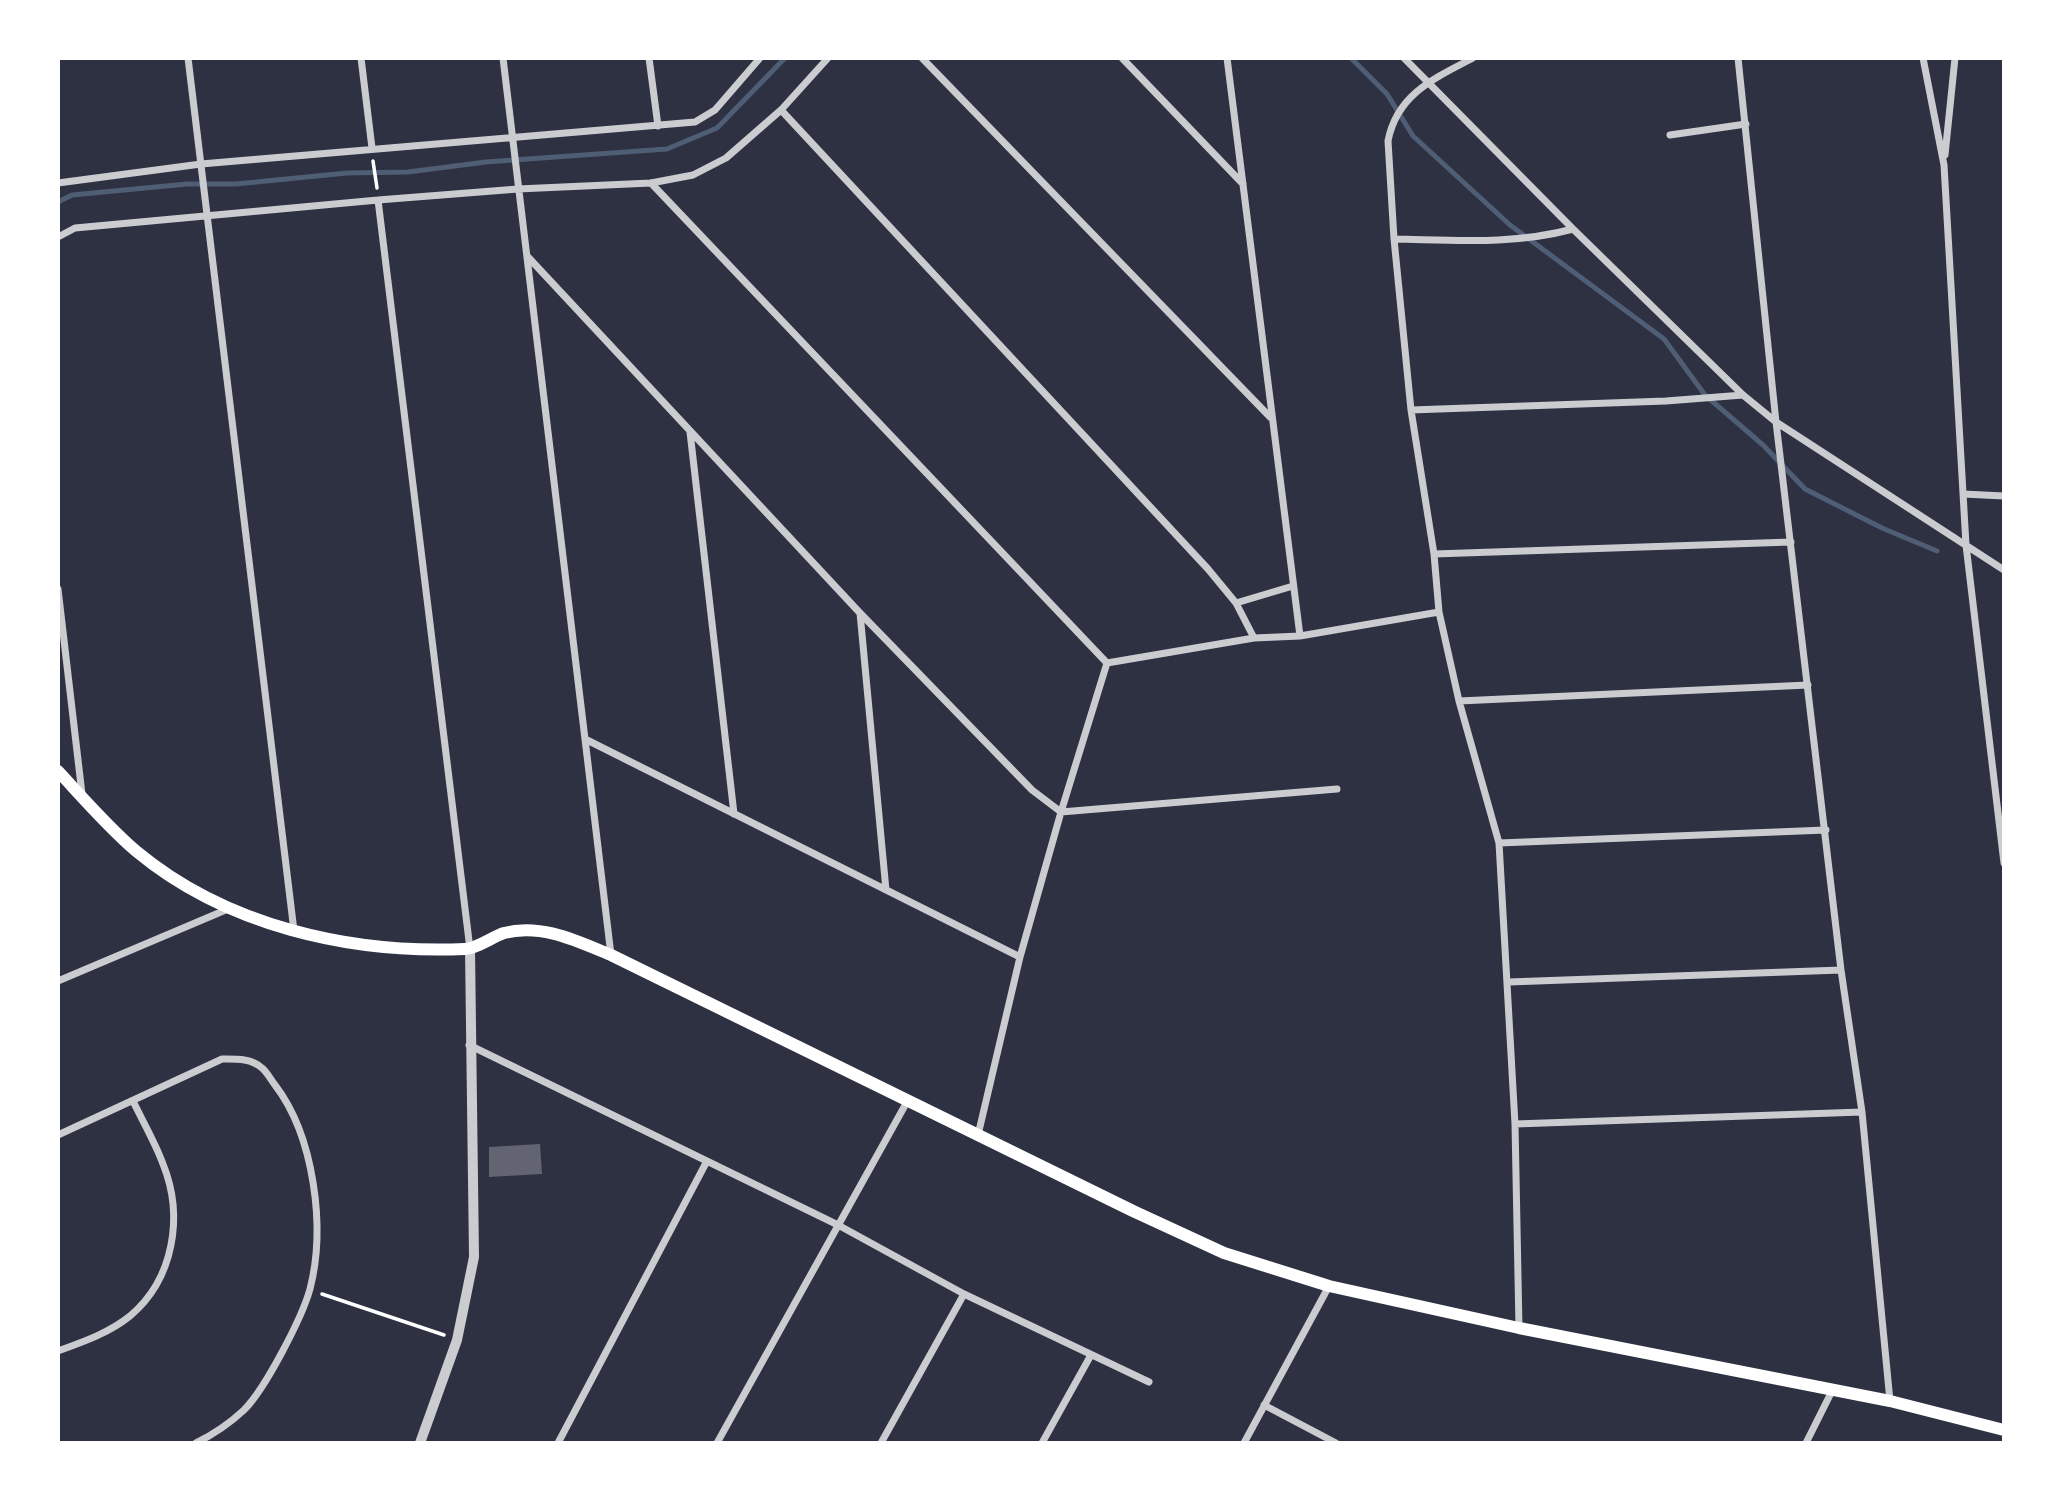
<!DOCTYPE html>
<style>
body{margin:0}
#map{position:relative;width:2062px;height:1501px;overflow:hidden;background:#2d3142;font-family:Overpass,sans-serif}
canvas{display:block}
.frame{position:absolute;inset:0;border:60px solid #fff;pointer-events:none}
</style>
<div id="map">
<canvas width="2062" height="1501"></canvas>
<div class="frame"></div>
</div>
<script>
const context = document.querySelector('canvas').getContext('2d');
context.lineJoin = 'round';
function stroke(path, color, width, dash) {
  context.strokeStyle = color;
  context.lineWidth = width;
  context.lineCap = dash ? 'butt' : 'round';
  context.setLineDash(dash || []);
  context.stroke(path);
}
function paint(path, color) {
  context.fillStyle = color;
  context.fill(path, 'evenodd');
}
const stream = new Path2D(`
 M1351,58l36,36 26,42 97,89 154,114 41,56 58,50 42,44 77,39 55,23
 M58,202l14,-7 115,-11h49l111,-11 61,-1 78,-10 181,-13 50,-21 68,-70`);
const building = new Path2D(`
 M540,1144l2,30 -53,3v-30z`);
const path = new Path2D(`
 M373,161l4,27
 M322,1294l122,41`);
const minor = new Path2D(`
 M188,58l106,873
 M361,58l11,90
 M503,58l108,897
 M649,58l9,68
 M922,58l348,359
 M1122,58l121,126
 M1227,58l73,578
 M1404,58l169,171 170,166 33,27 228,148
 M1473,58c-38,20 -76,36 -85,83l6,98 17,171 23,144 5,58 20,89 40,142 16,281 4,204
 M1738,58l38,364 65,548 21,142 28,289
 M1923,58l21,107 22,380 38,318
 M781,110l427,459 28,34 18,35
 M1670,135l76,-11
 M1945,155l10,-97
 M58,183l143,-19 494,-42 20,-12 45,-52
 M651,183l456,480
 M378,200l92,749
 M58,237l17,-9 303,-28 140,-11 133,-6 42,-8 33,-17 55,-48 47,-52
 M1394,239c60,1 120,6 179,-10
 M528,257l332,356 172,177 29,22 276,-23
 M1411,410l255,-9 77,-6
 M690,432l44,382
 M1963,494l41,2
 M1434,554l357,-12
 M58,589l24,205
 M1236,603l57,-17
 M860,613l26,277
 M1107,663l147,-25 46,-2 139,-24
 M1459,701l349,-16
 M585,739l435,218
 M1499,843l327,-13
 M58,981l170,-72
 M1509,982l332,-12
 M469,1045l369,180 126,69 185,88
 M1515,1124l347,-12
 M58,1135l164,-76c13,0 29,-1 40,9 5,4 9,12 13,17 39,51 51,142 35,204 -8,29 -45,100 -66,121 -15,14 -30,24 -48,33
 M978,1135l42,-178 41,-145 46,-149
 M58,1351c25,-9 51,-18 72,-35 44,-37 54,-100 33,-152 -8,-22 -20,-42 -30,-63
 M1264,1405l72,38
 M558,1443l149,-282
 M717,1443l191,-343
 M881,1443l83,-149
 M1042,1443l49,-88
 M1244,1443l85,-157
 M1806,1443l27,-54`);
const tertiary = new Path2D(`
 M420,1443l37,-103 17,-83 -4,-308`);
const secondary = new Path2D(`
 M58,771c25,27 50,56 78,80 90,75 214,103 329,98 11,0 27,-12 39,-16 37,-10 73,8 107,22l522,256 91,42 105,33 190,42 371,73 114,29`);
stroke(stream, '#4f5d75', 5);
paint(building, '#626471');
stroke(path, '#fff', 3.5);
stroke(minor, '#caccd0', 7);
stroke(tertiary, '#caccd0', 10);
stroke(secondary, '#fff', 12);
</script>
